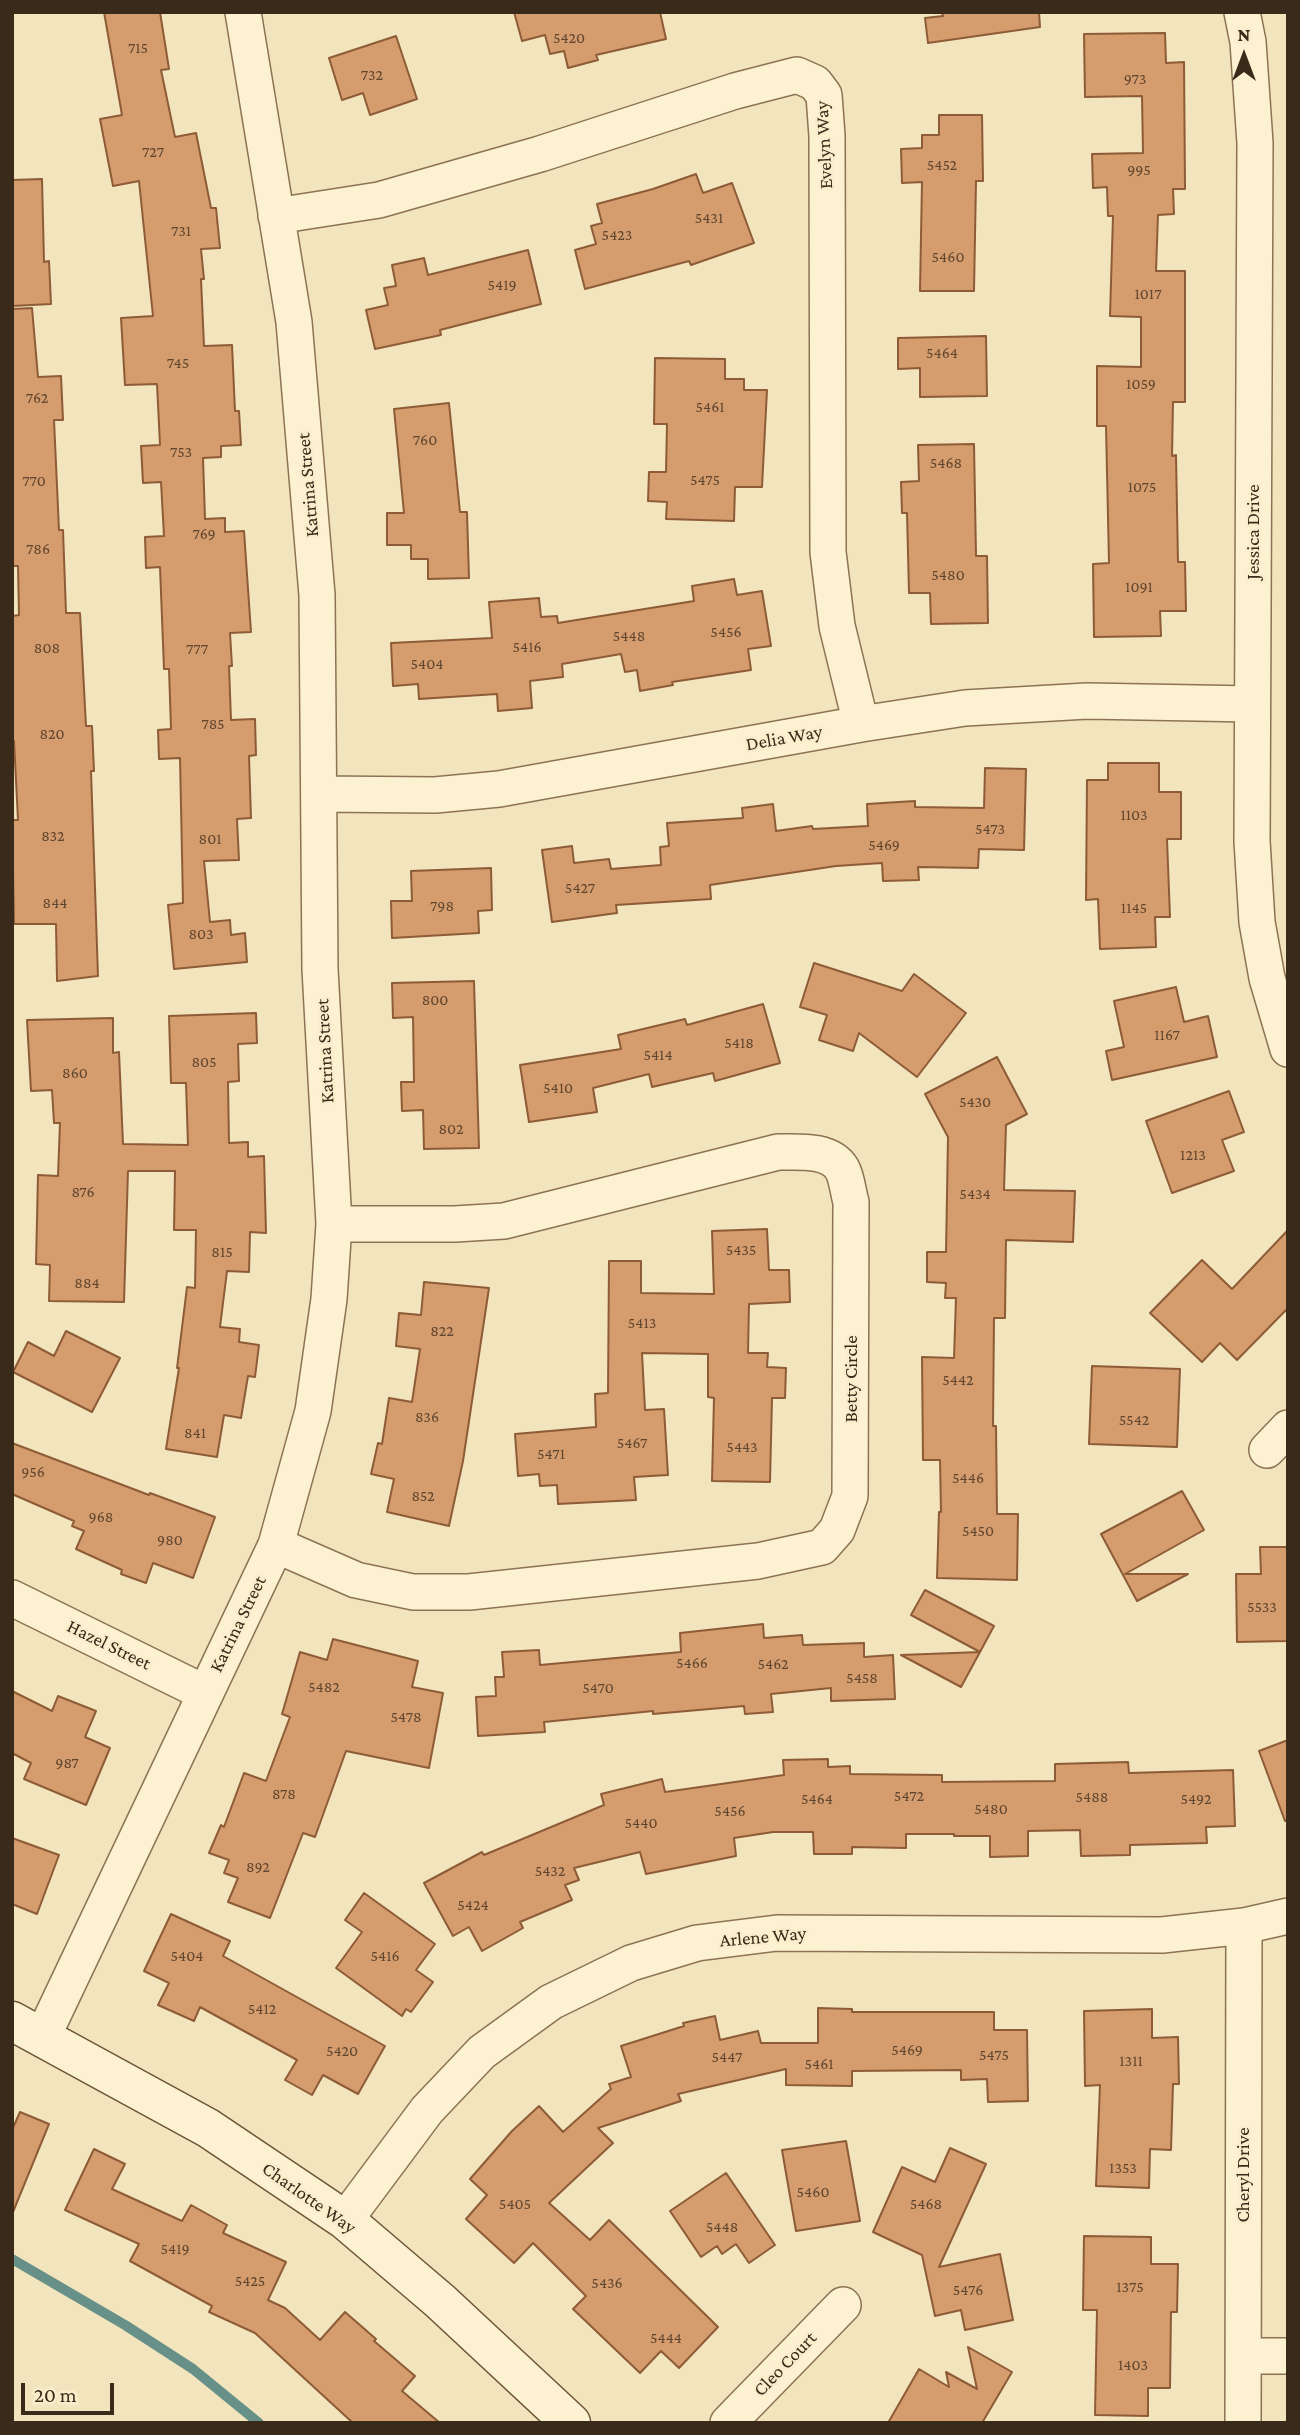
<!DOCTYPE html>
<style>
body{margin:0}
#map{position:relative;width:1300px;height:2435px;overflow:hidden;background:#f2e4bc;font-family:"Crimson Pro",serif}
canvas{display:block}
.frame{position:absolute;inset:0;border:14px solid #392a1a;pointer-events:none}
.north{position:absolute;left:1209px;top:21px;width:70px;height:70px;-webkit-text-stroke:5px #f9eecc;paint-order:stroke;rotate:0deg;font-size:19px;font-weight:700;line-height:28px;text-align:center;color:#392a1a}
.north::after{content:'';display:block;margin:auto;width:24px;height:32px;background:#392a1a;clip-path:polygon(50% 0,100% 100%,50% 72%,0 100%)}
.scale{position:absolute;left:21px;top:2383px;width:93px;height:32px;box-sizing:border-box;border:4px solid #392a1a;border-top:0;padding-left:9px;font-size:21px;line-height:24px;white-space:nowrap;color:#392a1a;-webkit-text-stroke:5px #f9eecc;paint-order:stroke}
</style>
<div id="map">
<canvas width="1300" height="2435"></canvas>
<div class="frame"></div>
<div class="north">N</div>
<div class="scale">20 m</div>
</div>
<script>
const context = document.querySelector('canvas').getContext('2d');
context.lineJoin = 'round';
function stroke(path, color, width, dash) {
  context.strokeStyle = color;
  context.lineWidth = width;
  context.lineCap = dash ? 'butt' : 'round';
  context.setLineDash(dash || []);
  context.stroke(path);
}
function paint(path, color) {
  context.fillStyle = color;
  context.fill(path, 'evenodd');
}
function write(font, color, halo, rows, align = 'center') {
  context.font = font + ' "Crimson Pro",serif';
  context.lineWidth = 5;
  context.setLineDash([]);
  context.textBaseline = 'middle';
  context.strokeStyle = halo;
  context.fillStyle = color;
  for (const [text, x, y, turn = 0] of rows) {
    context.save();
    context.translate(x, y);
    context.rotate((+turn || 0) * Math.PI / 180);
    context.textAlign = isNaN(turn) ? turn : align;
    if (halo) context.strokeText(text, 0, 0);
    context.fillText(text, 0, 0);
    context.restore();
  }
}
const stream = new Path2D(`
 M12,2259l113,66 68,44 66,54`);
const building = new Path2D(`
 M104,12h56l9,57 -8,1 14,67 21,-4 15,75h5l4,40 -19,1 3,30h-3l3,67 28,-1 3,66h4l2,34 -20,1v11l-18,1 2,61 20,-1v14l19,-1 7,101 -21,1 2,33h-3l2,54 24,-1 1,36 -7,1 2,62 -14,1 2,41 -35,1 6,61 20,-2 1,15 14,-2 2,29 -73,7 -6,-64 15,-2 -3,-145 -21,1 -1,-29 13,-1 -2,-60h-5l-4,-102 -14,1 -1,-31 19,-1 -3,-54 -18,1 -2,-37 19,-1 -3,-61 -32,1 -4,-67 32,-2 -14,-135 -26,5 -13,-67 22,-4z
 M514,12h146l6,27 -70,16 2,5 -30,8 -4,-17 -14,3 -5,-19 -23,6z
 M942,12h97l1,15 -112,16 -3,-25 18,-2z
 M1165,33l1,30 18,-1 1,127h-12l1,25 -16,1 -2,56h29v131h-12l-1,54 4,-1 2,107h7l1,49h-26l1,25 -67,1 -1,-73 16,-1 -3,-137h-9v-60l44,1v-50l-31,-1 3,-100h-5l-1,-29 -14,1 -1,-34 51,-1 -1,-57 -57,1 -1,-63z
 M396,36l21,63 -47,16 -7,-22 -21,7 -13,-42z
 M939,115h43l1,66h-7l-2,110h-54l2,-109 -20,1 -1,-34 21,-1v-13h17z
 M696,174l7,19 29,-10 22,60 -63,22 -2,-4 -104,28 -10,-39 21,-6 -5,-18 11,-3 -5,-19 56,-15z
 M42,179l2,83 5,-1 2,43 -39,2v-126z
 M528,250l13,54 -101,26 1,5 -66,14 -9,-39 22,-5 -4,-17 12,-2 -4,-21 32,-7 4,17z
 M32,308l6,69 23,-1 2,44h-9l5,110h4l3,83h14l6,113h6l2,45h-3l7,205 -41,5 -1,-57h-42l-2,-104h6l-4,-79h-2v-125l7,-1 -1,-49h-6v-257z
 M986,336l1,60 -67,1v-29l-22,1v-31z
 M655,358l70,1v20h19v11h23l-5,97h-27l-1,34 -68,-2 1,-17 -19,-1 1,-29h17l1,-48h-13z
 M449,403l11,109h7l2,66 -41,1v-20h-17v-14h-24v-32h17l-10,-104z
 M974,444l2,112h11l1,67 -57,1 -1,-31h-21l-2,-80h-5l-1,-31 18,-1 -1,-36z
 M734,579l3,16 25,-4 9,55 -23,3 3,21 -79,12 1,3 -33,6 -3,-21 -12,2 -4,-18 -59,10 1,13 -33,4 2,27 -34,3 -1,-17 -78,5 -1,-15 -25,2 -2,-43 101,-5 -3,-36 50,-4 2,19 16,-1 1,7 136,-22 -2,-15z
 M1108,763h51v29h22v47h-14l3,78h-15l1,30 -56,2 -2,-50 -12,1 1,-120h21z
 M985,768l41,1 -2,81 -45,-1 -1,19 -60,-1 1,13 -36,1 -1,-18 -46,3 -126,19 1,14 -95,6 1,8 -65,9 -10,-72 30,-4 2,17 35,-4 2,10 50,-4 -1,-18 9,-1 -2,-23 76,-5 -1,-10 31,-4 3,27 36,-5 1,3 55,-3 -1,-22 48,-3v6l69,1z
 M491,868l1,42 -14,1 1,22 -87,5 -1,-37h21l-1,-30z
 M814,963l88,28 12,-17 52,39 -49,64 -58,-44 -6,18 -34,-11 8,-25 -27,-8z
 M474,981l5,167 -55,1 -1,-39 -21,1 -1,-29h13l-1,-65 -20,1 -1,-35z
 M1176,987l8,35 24,-6 9,41 -105,23 -6,-29 18,-4 -10,-46z
 M763,1004l17,59 -65,18 -2,-8 -61,14 -3,-13 -56,14 4,24 -68,10 -9,-57 101,-16 -3,-14 67,-16 2,6z
 M256,1013l1,30 -19,1 1,37 -11,1 1,61 19,-1v15l16,-1 2,77 -16,-1 -1,40 -22,-1 -7,56 20,2 -1,13 20,3 -4,32 -7,-1 -7,42 -17,-3 -7,42 -51,-8 13,-81h-2l10,-81 8,1 1,-58h-22l1,-59h-47l-4,131 -75,-1 1,-36 -14,-1 2,-89 20,1 2,-53h-6l-2,-33 -21,1 -4,-71 86,-2v35l6,-1 4,92 65,1 -2,-62h-15l-2,-67z
 M997,1057l30,57 -21,11 -2,65 71,1 -2,51 -67,-2 -1,78h-11l-1,108h3l1,88h21l-1,66 -80,-2 2,-66h2l-1,-52h-17l-1,-103 32,1 2,-60h-11l1,-15 -19,-1v-30h19l2,-115 -23,-43z
 M1229,1091l15,41 -22,8 12,31 -62,22 -26,-72z
 M767,1229l2,41h20l1,32 -41,2 -1,49h20l-1,14 19,1 -1,30h-13l-2,84 -58,-1 2,-83 -6,-1v-43l-66,-1 3,57 19,-1 4,66 -34,2 2,23 -78,4 -1,-19 -17,1 -1,-12 -21,2 -3,-42 81,-7 -1,-33 13,-1 1,-132h32v32l73,1 -2,-63z
 M1288,1230v78l-51,52 -17,-17 -18,19 -52,-49 52,-53 30,29z
 M424,1282l65,6 -26,173 -14,65 -62,-14 7,-33 -23,-5 7,-31 4,1 7,-46 23,4 8,-53 -24,-3 3,-33 22,2z
 M66,1331l54,27 -28,54 -79,-40 15,-30 26,14z
 M1092,1366l88,3 -3,78 -88,-3z
 M12,1443l137,52 1,-2 65,24 -22,61 -40,-15 -7,20 -25,-9 1,-4 -46,-21 8,-18 -12,-5 2,-5 -62,-27z
 M1182,1491l22,39 -79,44h63l-51,27 -36,-67z
 M1260,1547h28v94l-51,1 -1,-68h25z
 M925,1590l69,36 -14,26 -69,-37z
 M763,1624l1,14 38,-3 1,10 61,-2v14l29,-2 2,44 -64,2v-13l-60,6 2,18 -28,2 -1,-8 -91,8v-3l-109,11 1,10 -67,4 -2,-39 20,-1 -1,-19h9l-2,-25 37,-2 1,15 141,-13 -1,-19z
 M333,1639l85,22 -6,26 31,6 -14,75 -83,-17 -31,86 -12,-4 -33,85 -42,-16 10,-24 -14,-5 5,-13 -20,-7 12,-28 3,2 20,-54 22,8 24,-64 -8,-3 18,-62 27,8z
 M980,1652l-19,35 -60,-32z
 M12,1691l40,20 6,-15 38,15 -11,26 25,11 -24,57 -62,-26 7,-16 -19,-10z
 M1288,1740v80l-3,1 -26,-70z
 M828,1759v8l22,-1v8l92,1v7l113,-1v-17l73,-2 1,11 104,-3 2,56 -29,1 1,16 -77,2v10l-49,1 -1,-26 -52,1v25l-38,1v-21h-36v-2h-48v14l-54,-1v7h-38l-1,-22h-40l-39,6 2,18 -90,18 -6,-22 -66,16 5,12 -14,5 7,15 -52,22 3,6 -41,23 -13,-24 -16,9 -29,-53 58,-31 2,3 120,-50 -3,-11 61,-15 3,13 119,-17 -1,-15z
 M12,1838l47,17 -22,59 -25,-10z
 M364,1893l71,51 -19,26 17,12 -22,30 -5,-3 -4,7 -66,-48 26,-36 -17,-12z
 M171,1914l59,27 -7,15 162,90 -27,48 -35,-19 -11,20 -27,-15 12,-20 -97,-53 -6,14 -36,-16 11,-22 -25,-12z
 M818,2008l34,1v3h142v18h33l1,71 -40,1 -1,-23 -26,1v-10l-109,1v15l-66,-1v-16l-108,25 3,7 -83,27 15,15 -64,60 41,37 19,-20 109,107 -39,41 -18,-17 -21,22 -67,-64 13,-13 -53,-53 -19,20 -48,-44 21,-24 -17,-16 42,-48 27,-25 24,26 48,-43 -2,-5 22,-7 -10,-31 63,-20 -1,-3 32,-7 5,24 38,-9 3,12h57z
 M1152,2009v29l26,-1 1,47h-6l-2,66 -21,-1 -1,39 -53,-2 4,-101 -15,1 -1,-75z
 M20,2112l29,12 -36,88 -1,-82z
 M846,2141l14,80 -64,10 -14,-81z
 M950,2148l36,16 -47,103 61,-13 13,66 -48,10 -4,-20 -26,6 -13,-61 -49,-23 29,-65 33,15z
 M94,2149l31,15 -13,25 70,32 9,-16 36,20 -4,8 63,29 -18,38 17,8 35,32 25,-28 31,27 -2,2 41,35 -13,15 38,32h-87l-98,-90 -46,-21 3,-6 -82,-45 9,-17 -74,-34z
 M726,2173l49,72 -26,18 -13,-19 -14,10 -5,-8 -16,11 -31,-46z
 M1084,2236l67,1v27h27l-1,48h-6l-1,76h-22v28l-53,-1 2,-105h-14z
 M968,2347l44,25 -30,51h-94l31,-54 30,18 -3,-15 31,17z`);
const street = new Path2D(`
 M1242,12l6,30 7,101 -3,698 5,81 10,56 21,71
 M276,216l103,-16 161,-46 195,-63 62,-16 18,8 9,12 3,41 1,416 9,74 24,98
 M319,794l116,1 64,-6 362,-65 104,-16 122,-7 165,3
 M1267,1450l21,-22
 M276,1545l80,35 57,12h56l289,-31 64,-14 15,-17 13,-34 1,-294c-3,-10 -4,-24 -9,-33 -12,-20 -43,-17 -64,-17l-274,69 -49,3h-121
 M12,1598l193,95
 M43,2036l233,-491 37,-134 16,-112 5,-75 -14,-255 -3,-374 -23,-273 -51,-310
 M345,2220l82,-110 55,-58 69,-50 80,-39 66,-20 80,-10 385,2 82,-9 44,-10
 M1243,2356h45
 M728,2423l115,-118
 M1243,2423l1,-497`);
const secondary = new Path2D(`
 M12,2021l196,107 137,92 95,81 131,122`);
const numberNames = [
 ["5420",569,38],
 ["715",138,48],
 ["732",372,75],
 ["973",1135,79],
 ["727",153,152],
 ["5452",942,165],
 ["995",1139,170],
 ["5431",709,218],
 ["731",181,231],
 ["5423",617,235],
 ["5460",948,257],
 ["5419",502,285],
 ["1017",1148,294],
 ["5464",942,353],
 ["745",178,363],
 ["1059",1141,384],
 ["762",37,398],
 ["5461",710,407],
 ["760",425,440],
 ["753",181,452],
 ["5468",946,463],
 ["5475",705,480],
 ["770",34,481],
 ["1075",1142,487],
 ["769",204,534],
 ["786",38,549],
 ["5480",948,575],
 ["1091",1139,587],
 ["5456",726,632],
 ["5448",629,636],
 ["5416",527,647],
 ["808",47,648],
 ["777",197,649],
 ["5404",427,664],
 ["785",213,724],
 ["820",52,734],
 ["1103",1134,815],
 ["5473",990,829],
 ["832",53,836],
 ["801",210,839],
 ["5469",884,845],
 ["5427",580,888],
 ["844",55,903],
 ["798",442,906],
 ["1145",1134,908],
 ["803",201,934],
 ["800",435,1000],
 ["1167",1167,1035],
 ["5418",739,1043],
 ["5414",658,1055],
 ["805",204,1062],
 ["860",75,1073],
 ["5410",558,1088],
 ["5430",975,1102],
 ["802",451,1129],
 ["1213",1193,1155],
 ["876",83,1192],
 ["5434",975,1194],
 ["5435",741,1250],
 ["815",222,1252],
 ["884",87,1283],
 ["5413",642,1323],
 ["822",442,1331],
 ["5442",958,1380],
 ["836",427,1417],
 ["5542",1134,1420],
 ["841",195,1433],
 ["5467",632,1443],
 ["5443",742,1447],
 ["5471",551,1454],
 ["956",33,1472],
 ["5446",968,1478],
 ["852",423,1496],
 ["968",101,1517],
 ["5450",978,1531],
 ["980",170,1540],
 ["5533",1262,1607],
 ["5466",692,1663],
 ["5462",773,1664],
 ["5458",862,1678],
 ["5482",324,1687],
 ["5470",598,1688],
 ["5478",406,1717],
 ["987",67,1763],
 ["878",284,1794],
 ["5472",909,1796],
 ["5488",1092,1797],
 ["5464",817,1799],
 ["5492",1196,1799],
 ["5480",991,1809],
 ["5456",730,1811],
 ["5440",641,1823],
 ["892",258,1867],
 ["5432",550,1871],
 ["5424",473,1905],
 ["5404",187,1956],
 ["5416",385,1956],
 ["5412",262,2009],
 ["5469",907,2050],
 ["5420",342,2051],
 ["5475",994,2055],
 ["5447",727,2057],
 ["1311",1131,2061],
 ["5461",819,2064],
 ["1353",1123,2168],
 ["5460",813,2192],
 ["5405",515,2204],
 ["5468",926,2204],
 ["5448",722,2227],
 ["5419",175,2249],
 ["5425",250,2281],
 ["5436",607,2283],
 ["1375",1130,2287],
 ["5476",968,2290],
 ["5444",666,2338],
 ["1403",1133,2365]
];
const streetNames = [
 ["Evelyn Way",824,145,-93],
 ["Katrina Street",308,485,-95],
 ["Jessica Drive",1253,532,-90],
 ["Delia Way",784,738,-10],
 ["Katrina Street",325,1051,-93],
 ["Betty Circle",851,1379,-90],
 ["Katrina Street",238,1624,-64],
 ["Hazel Street",109,1645,26],
 ["Arlene Way",763,1937,-5],
 ["Cheryl Drive",1243,2175,-90],
 ["Charlotte Way",309,2198,35],
 ["Cleo Court",785,2364,-46]
];
stroke(stream, '#679188', 10);
paint(building, '#d59c6d');
stroke(building, '#8d5c37', 2);
stroke(street, '#8c7354', 38);
stroke(secondary, '#6d5437', 41);
stroke(street, '#fcf1d0', 35);
stroke(secondary, '#fcf1d0', 38);
write('16px', '#60462f', null, numberNames);
write('19px', '#392a1a', '#f9eecc', streetNames);
</script>
